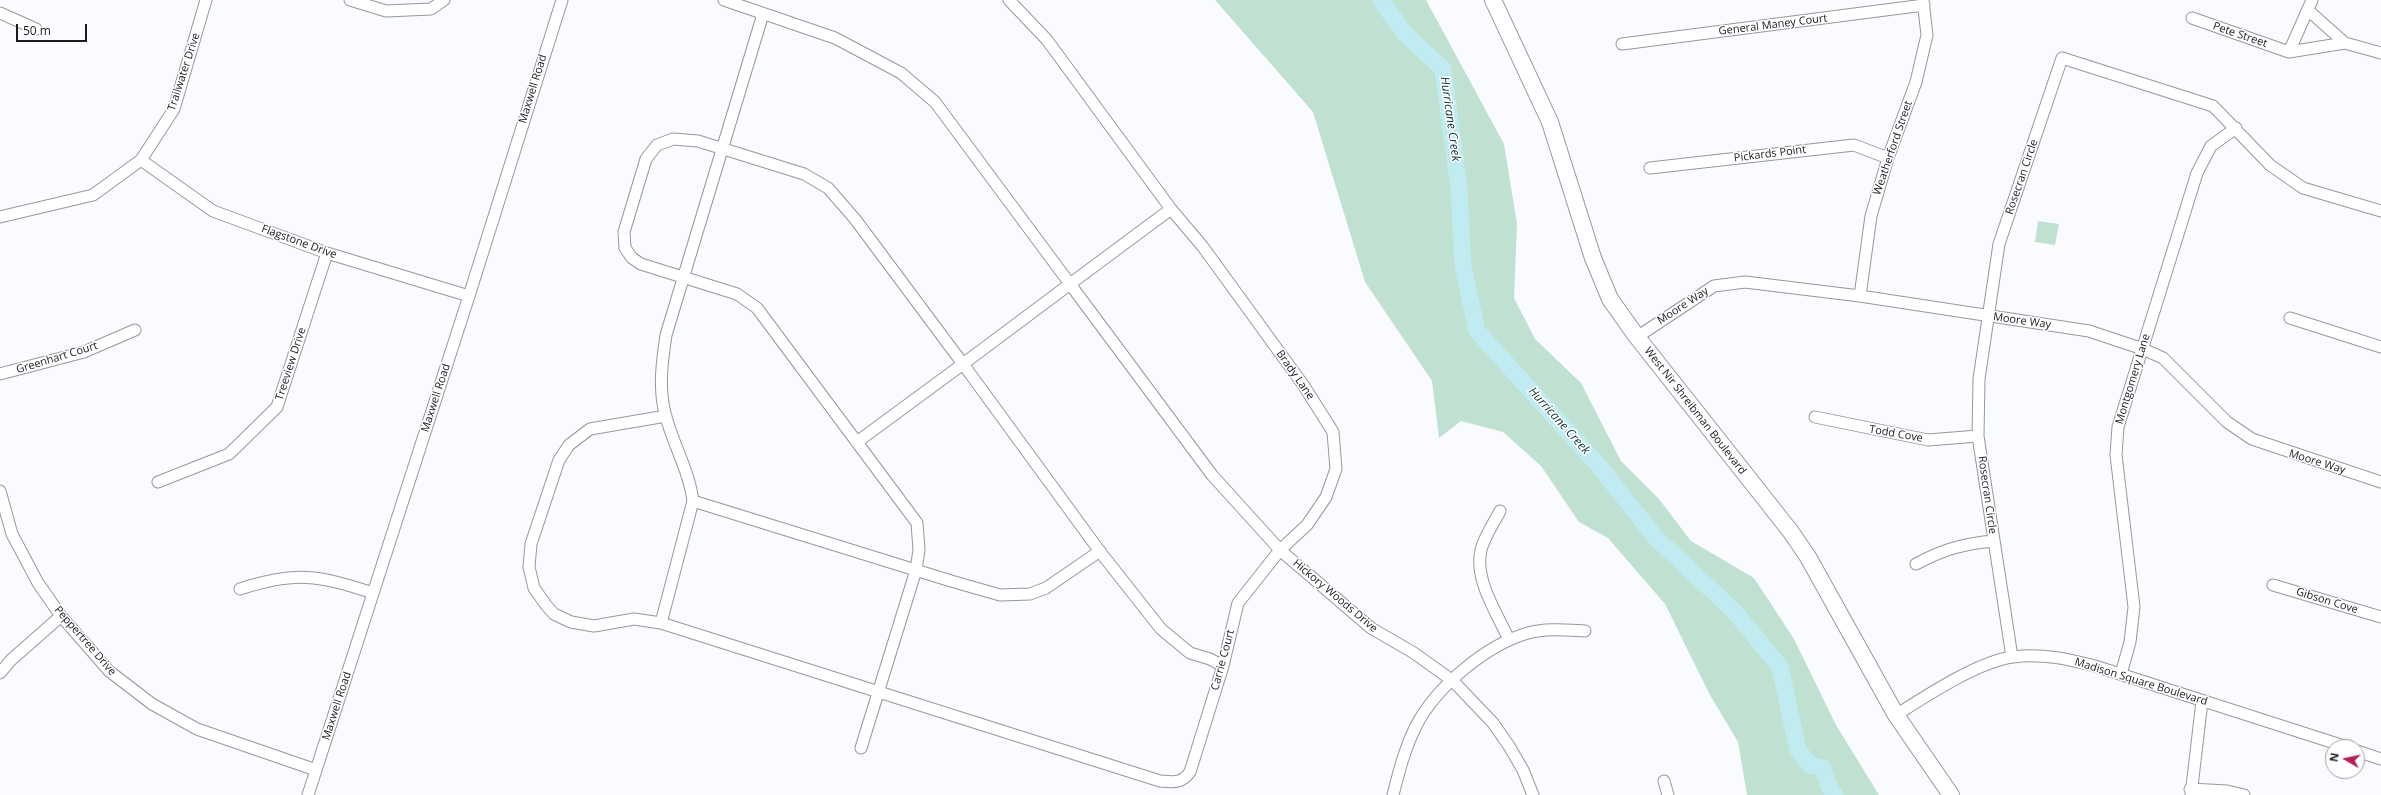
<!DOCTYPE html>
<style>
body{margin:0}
#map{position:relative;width:2381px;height:795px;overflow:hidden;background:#fafbfe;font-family:"Open Sans",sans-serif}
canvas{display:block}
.north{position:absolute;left:2325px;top:739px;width:40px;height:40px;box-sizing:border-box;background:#fff;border:1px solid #a3a4a5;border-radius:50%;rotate:279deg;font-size:11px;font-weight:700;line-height:16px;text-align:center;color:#1a1b1e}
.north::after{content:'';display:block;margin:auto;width:14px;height:18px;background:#b32352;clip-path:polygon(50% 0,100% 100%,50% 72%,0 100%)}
.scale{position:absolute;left:16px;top:24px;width:71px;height:18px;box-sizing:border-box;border:2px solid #1a1b1e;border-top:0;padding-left:5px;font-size:12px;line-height:14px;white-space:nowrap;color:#1a1b1e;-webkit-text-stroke:3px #fff;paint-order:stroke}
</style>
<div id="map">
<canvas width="2381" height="795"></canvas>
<div class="north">N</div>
<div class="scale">50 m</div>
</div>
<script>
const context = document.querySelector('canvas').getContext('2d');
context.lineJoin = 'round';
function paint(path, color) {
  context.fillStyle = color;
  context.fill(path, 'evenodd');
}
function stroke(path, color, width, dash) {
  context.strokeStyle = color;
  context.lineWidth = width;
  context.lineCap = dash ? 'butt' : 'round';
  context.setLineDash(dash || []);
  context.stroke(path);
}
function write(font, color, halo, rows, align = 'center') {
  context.font = font + ' "Open Sans",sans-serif';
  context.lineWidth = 3;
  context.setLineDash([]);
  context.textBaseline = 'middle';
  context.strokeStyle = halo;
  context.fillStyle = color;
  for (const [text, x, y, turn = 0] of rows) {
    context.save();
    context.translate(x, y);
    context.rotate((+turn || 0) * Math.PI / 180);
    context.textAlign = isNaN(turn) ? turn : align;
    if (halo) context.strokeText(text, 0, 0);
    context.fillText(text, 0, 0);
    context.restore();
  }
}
const green = new Path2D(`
 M1215,0h211l78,144 13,80 -3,74 21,41 46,44 40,78 38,38 32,42 63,37 40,61 42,86 43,70h-132l-9,-53 -28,-47 -45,-91 -57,-66 -29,-16 -38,-56 -38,-34 -42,-11 -22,17 -7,-57 -67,-99 -52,-170z
 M2038,221l21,3 -4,21 -20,-3z`);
const river = new Path2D(`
 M1381,0l23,33 39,36 16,120 4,77 14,65 122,135 57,72 79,74 45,55 18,83 12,15 13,3 6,19 6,8`);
const minor = new Path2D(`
 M350,0l36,11 45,-2 13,-9
 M724,0l111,38 66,35 34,29 135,182 101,-75
 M2309,11l36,32
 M0,13l36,16
 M2192,18l97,34 56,-9 36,10
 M1622,44l302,-39
 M2289,52l23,-52
 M141,160l72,51 114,42 142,43
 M1650,168l204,-23 34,13
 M0,217l93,-22 48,-35 33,-51 32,-109
 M1860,296l11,-80 17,-58 28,-76 11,-47 -4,-35
 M2290,318l91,29
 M1637,337l77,-51 31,-4 115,14 229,35 54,18 20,9 64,64 25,17 129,43
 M0,374l84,-22 51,-22
 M666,416l-76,13 -21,16 -10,15 -28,84 -2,23 5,21 12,17 8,9 17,8 23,4 40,-7 27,4 499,158c14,1 21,3 30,-9l33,-106 15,-63 42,-53 27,-25 19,-28 10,-28 -3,-37 -29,-46 -101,-139 -32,-38 -124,-169 -38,-40
 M1815,417l113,23 50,-4
 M857,442l106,-78 -108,-145 -27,-31 -24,-14 -106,-33 -25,-2 -16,6 -11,14 -22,73 1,16 7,10 9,6 96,30 20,14 160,215 2,27 -3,20 -55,178
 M158,482l71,-28 48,-47 50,-154
 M0,491l12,43 26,49 23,33 48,55 43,33 45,25 119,41
 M693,501l258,80 49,14 30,-1 16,-6 54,-37
 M1500,511c-6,12 -16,26 -19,39 -7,30 16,63 28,90
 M1916,564c28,-15 47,-20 77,-23
 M2273,585l108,32
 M240,589c56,-18 78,-14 133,4
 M661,623l32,-122c-4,-30 -19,-55 -27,-84 -8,-27 -4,-55 0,-82l97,-321
 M2012,657l-34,-221 1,-57 20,-135 63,-186 151,48 57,59 33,23 78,23
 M1223,666l-13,-7 -20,-6 -29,-24 -60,-76 -138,-189 107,-80 142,191 68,75 91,78 43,25 39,28 40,42 16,23 14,24 10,25
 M0,673l11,-13 50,-44
 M2121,674l9,-32 4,-35 -18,-152 2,-28 79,-254 14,-27 25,-18
 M1896,715c30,-19 83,-54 117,-58 29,-4 55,2 82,9l252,81
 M2357,751l24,8
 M1664,781l4,14
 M2190,789l37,2 17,4
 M308,795l161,-499 93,-296
 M1393,795c6,-24 12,-47 23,-69 20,-39 70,-81 112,-93 19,-5 38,-3 57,-2
 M2191,795l11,-94`);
const secondary = new Path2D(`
 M1493,0l57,122 43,136 17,41 27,38 154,195 17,25 88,158 55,80`);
const streetNames = [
 ["General Maney Court",1773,25,-7],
 ["Pete Street",2240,35,19],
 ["Trailwater Drive",184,72,-72],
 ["Maxwell Road",533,89,-73],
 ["Weatherford Street",1893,148,-71],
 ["Pickards Point",1770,154,-7],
 ["Rosecran Circle",2022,177,-71],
 ["Flagstone Drive",299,242,20],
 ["Moore Way",1683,306,-33],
 ["Moore Way",2022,321,8],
 ["Greenhart Court",57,358,-17],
 ["Treeview Drive",291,364,-72],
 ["Brady Lane",1295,375,55],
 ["Montgomery Lane",2133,379,-73],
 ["Maxwell Road",436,398,-72],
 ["West Nir Shreibman Boulevard",1695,411,52],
 ["Todd Cove",1896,434,10],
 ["Moore Way",2317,462,17],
 ["Rosecran Circle",1987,495,82],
 ["Hickory Woods Drive",1335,596,40],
 ["Gibson Cove",2327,601,17],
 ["Peppertree Drive",85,641,49],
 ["Carrie Court",1223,660,-75],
 ["Madison Square Boulevard",2141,682,17],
 ["Maxwell Road",337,706,-72]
];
const waterNames = [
 ["Hurricane Creek",1450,119,82],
 ["Hurricane Creek",1559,421,48]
];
paint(green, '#c0e1d1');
stroke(river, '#c0ebf0', 17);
stroke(minor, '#95989f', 13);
stroke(secondary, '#95989f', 18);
stroke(minor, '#fff', 11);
stroke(secondary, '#fff', 16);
write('11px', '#1a1b1e', '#fff', streetNames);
write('italic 12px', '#0a3338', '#fff', waterNames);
</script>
